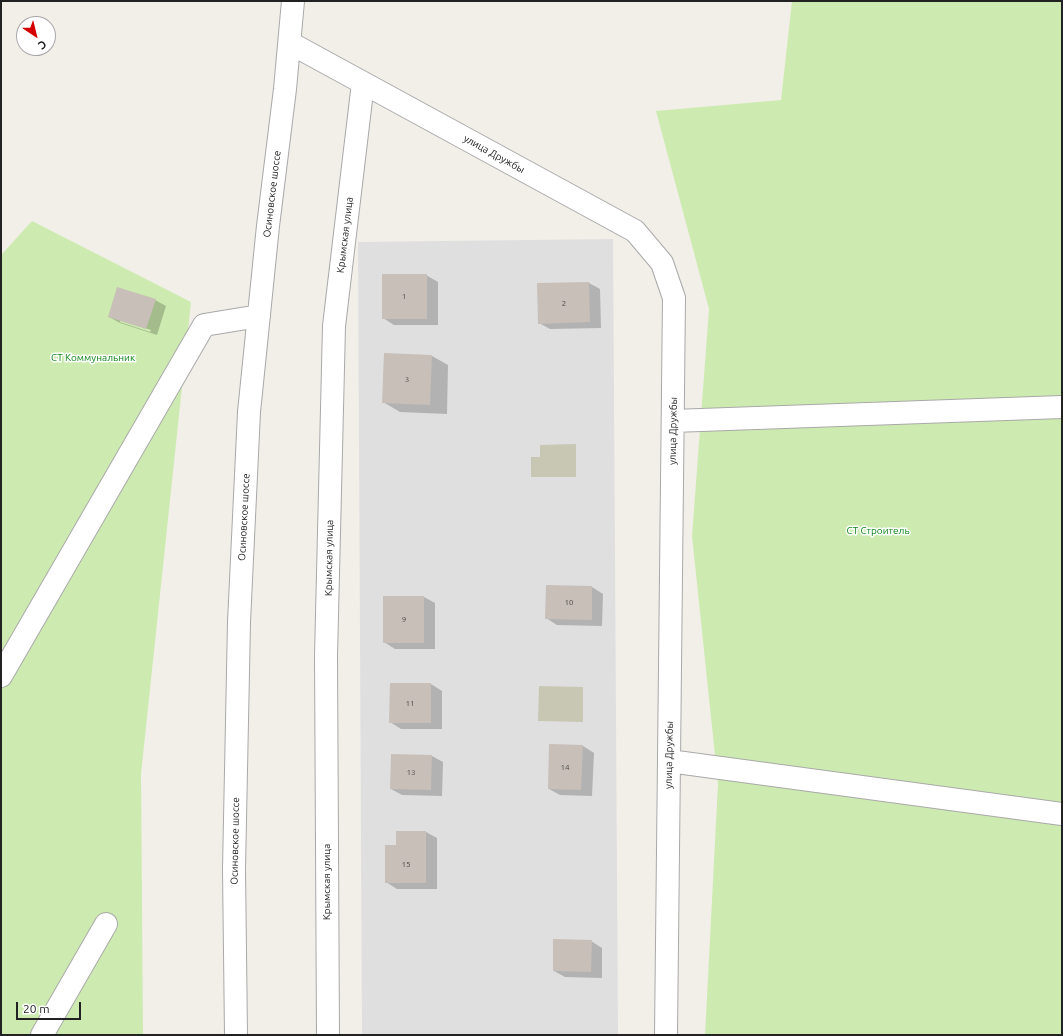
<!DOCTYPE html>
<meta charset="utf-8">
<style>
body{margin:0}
#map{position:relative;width:1063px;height:1036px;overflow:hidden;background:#f2efe9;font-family:Ubuntu,sans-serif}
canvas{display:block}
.frame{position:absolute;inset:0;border:2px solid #222;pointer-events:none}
.north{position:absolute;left:16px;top:16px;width:40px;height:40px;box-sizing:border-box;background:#fff;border:1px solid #a7a7a7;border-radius:50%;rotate:145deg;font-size:11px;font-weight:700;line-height:16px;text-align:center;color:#222}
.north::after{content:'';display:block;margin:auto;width:14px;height:18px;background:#d40000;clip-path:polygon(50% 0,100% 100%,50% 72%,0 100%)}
.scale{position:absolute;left:16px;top:1002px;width:65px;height:18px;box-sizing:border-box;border:2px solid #222;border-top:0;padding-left:5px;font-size:12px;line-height:14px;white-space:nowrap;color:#222;-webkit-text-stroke:3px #fff;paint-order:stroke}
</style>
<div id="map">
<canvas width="1063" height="1036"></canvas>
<div class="frame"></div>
<div class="north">С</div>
<div class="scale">20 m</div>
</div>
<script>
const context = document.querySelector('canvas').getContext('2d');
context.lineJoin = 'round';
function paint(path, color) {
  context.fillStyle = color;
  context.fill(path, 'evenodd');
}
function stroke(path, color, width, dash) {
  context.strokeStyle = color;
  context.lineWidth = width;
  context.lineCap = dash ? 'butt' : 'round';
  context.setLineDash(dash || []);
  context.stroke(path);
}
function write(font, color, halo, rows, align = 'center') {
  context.font = font + ' Ubuntu,sans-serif';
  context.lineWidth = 3;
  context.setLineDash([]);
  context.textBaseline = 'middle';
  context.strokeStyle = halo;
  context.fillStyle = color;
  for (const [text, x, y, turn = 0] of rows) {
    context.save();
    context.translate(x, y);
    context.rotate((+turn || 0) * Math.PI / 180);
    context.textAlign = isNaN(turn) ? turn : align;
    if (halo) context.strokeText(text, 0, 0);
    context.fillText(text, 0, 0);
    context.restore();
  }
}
const residential = new Path2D(`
 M613,239l5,796h-256l-4,-793z`);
const construction = new Path2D(`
 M576,444v33h-45v-20h9v-12z
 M539,686l44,1v35l-45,-1z`);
const grass = new Path2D(`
 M792,1h270v1034h-357l13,-251 -26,-248 17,-227 -53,-198 125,-11z
 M32,221l159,81 -50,472 2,261h-142v-780z`);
const shadow = new Path2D(`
 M426,275l12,7v43h-44l-11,-7z
 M589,283l11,6 1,39 -51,1 -11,-6z
 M155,300l11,6 -9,29 -37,-12 -11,-6zM120,320l31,10 -1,2 -30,-10z
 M432,356l16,9 -1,49 -47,-2 -17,-10z
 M592,587l11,7 -1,32 -45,-1 -11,-7z
 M424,597l11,6v46h-40l-11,-7z
 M391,684h40l11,7v38h-41l-11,-7z
 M583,746l11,7 -2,43 -32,-1 -11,-6z
 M432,756l11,6 -1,34 -40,-1 -11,-6z
 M397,832h29l11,6v51h-40l-11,-7 11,-36z
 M591,941l11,7v30l-37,-1 -11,-6z`);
const building = new Path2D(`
 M382,274h45v45h-45z
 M589,282l1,40 -52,2 -1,-41z
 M117,287l39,12 -10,30 -38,-12z
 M384,353l48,2 -2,50 -48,-2z
 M546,585l46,1v34l-47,-1z
 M383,596h41v47h-41z
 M390,683h41v40h-42z
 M549,744l34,1 -2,45 -33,-1z
 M391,754l41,1 -1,35 -41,-1z
 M396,831h30v52h-41v-38h11z
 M553,939l39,1 -1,32 -38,-1z`);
const minor = new Path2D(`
 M290,43l345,188 27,32 12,35 -8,737
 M673,421l389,-14
 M1,676l203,-351 55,-9
 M669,761l393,53
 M42,1035l64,-111
 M236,1035l-2,-166 5,-247 10,-210 19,-186 17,-137 8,-88
 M328,1035l-2,-379 8,-330 29,-243`);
const numberNames = [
 ["1",404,296],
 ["2",564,303],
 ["3",407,379],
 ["10",569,602],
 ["9",404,619],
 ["11",410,703],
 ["14",565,767],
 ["13",411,772],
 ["15",406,864]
];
const streetNames = [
 ["улица Дружбы",494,154,29],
 ["Осиновское шоссе",272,194,-83],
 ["Крымская улица",345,235,-83],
 ["улица Дружбы",673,431,-89],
 ["Осиновское шоссе",244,517,-87],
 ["Крымская улица",329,558,-89],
 ["улица Дружбы",669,755,-89],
 ["Осиновское шоссе",235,841,-89],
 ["Крымская улица",327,882,-90]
];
const parkNames = [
 ["СТ Коммунальник",93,358],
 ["СТ Строитель",878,531]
];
paint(residential, '#e0dfdf');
paint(construction, '#c7c7b4');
paint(grass, '#cdebb0');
paint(shadow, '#0003');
paint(building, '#c7bfb8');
stroke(minor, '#a9a9a9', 24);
stroke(minor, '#fff', 22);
write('8px', '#4b4948', null, numberNames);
write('10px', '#222', '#fff', streetNames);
write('10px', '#0c8416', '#fff', parkNames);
</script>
